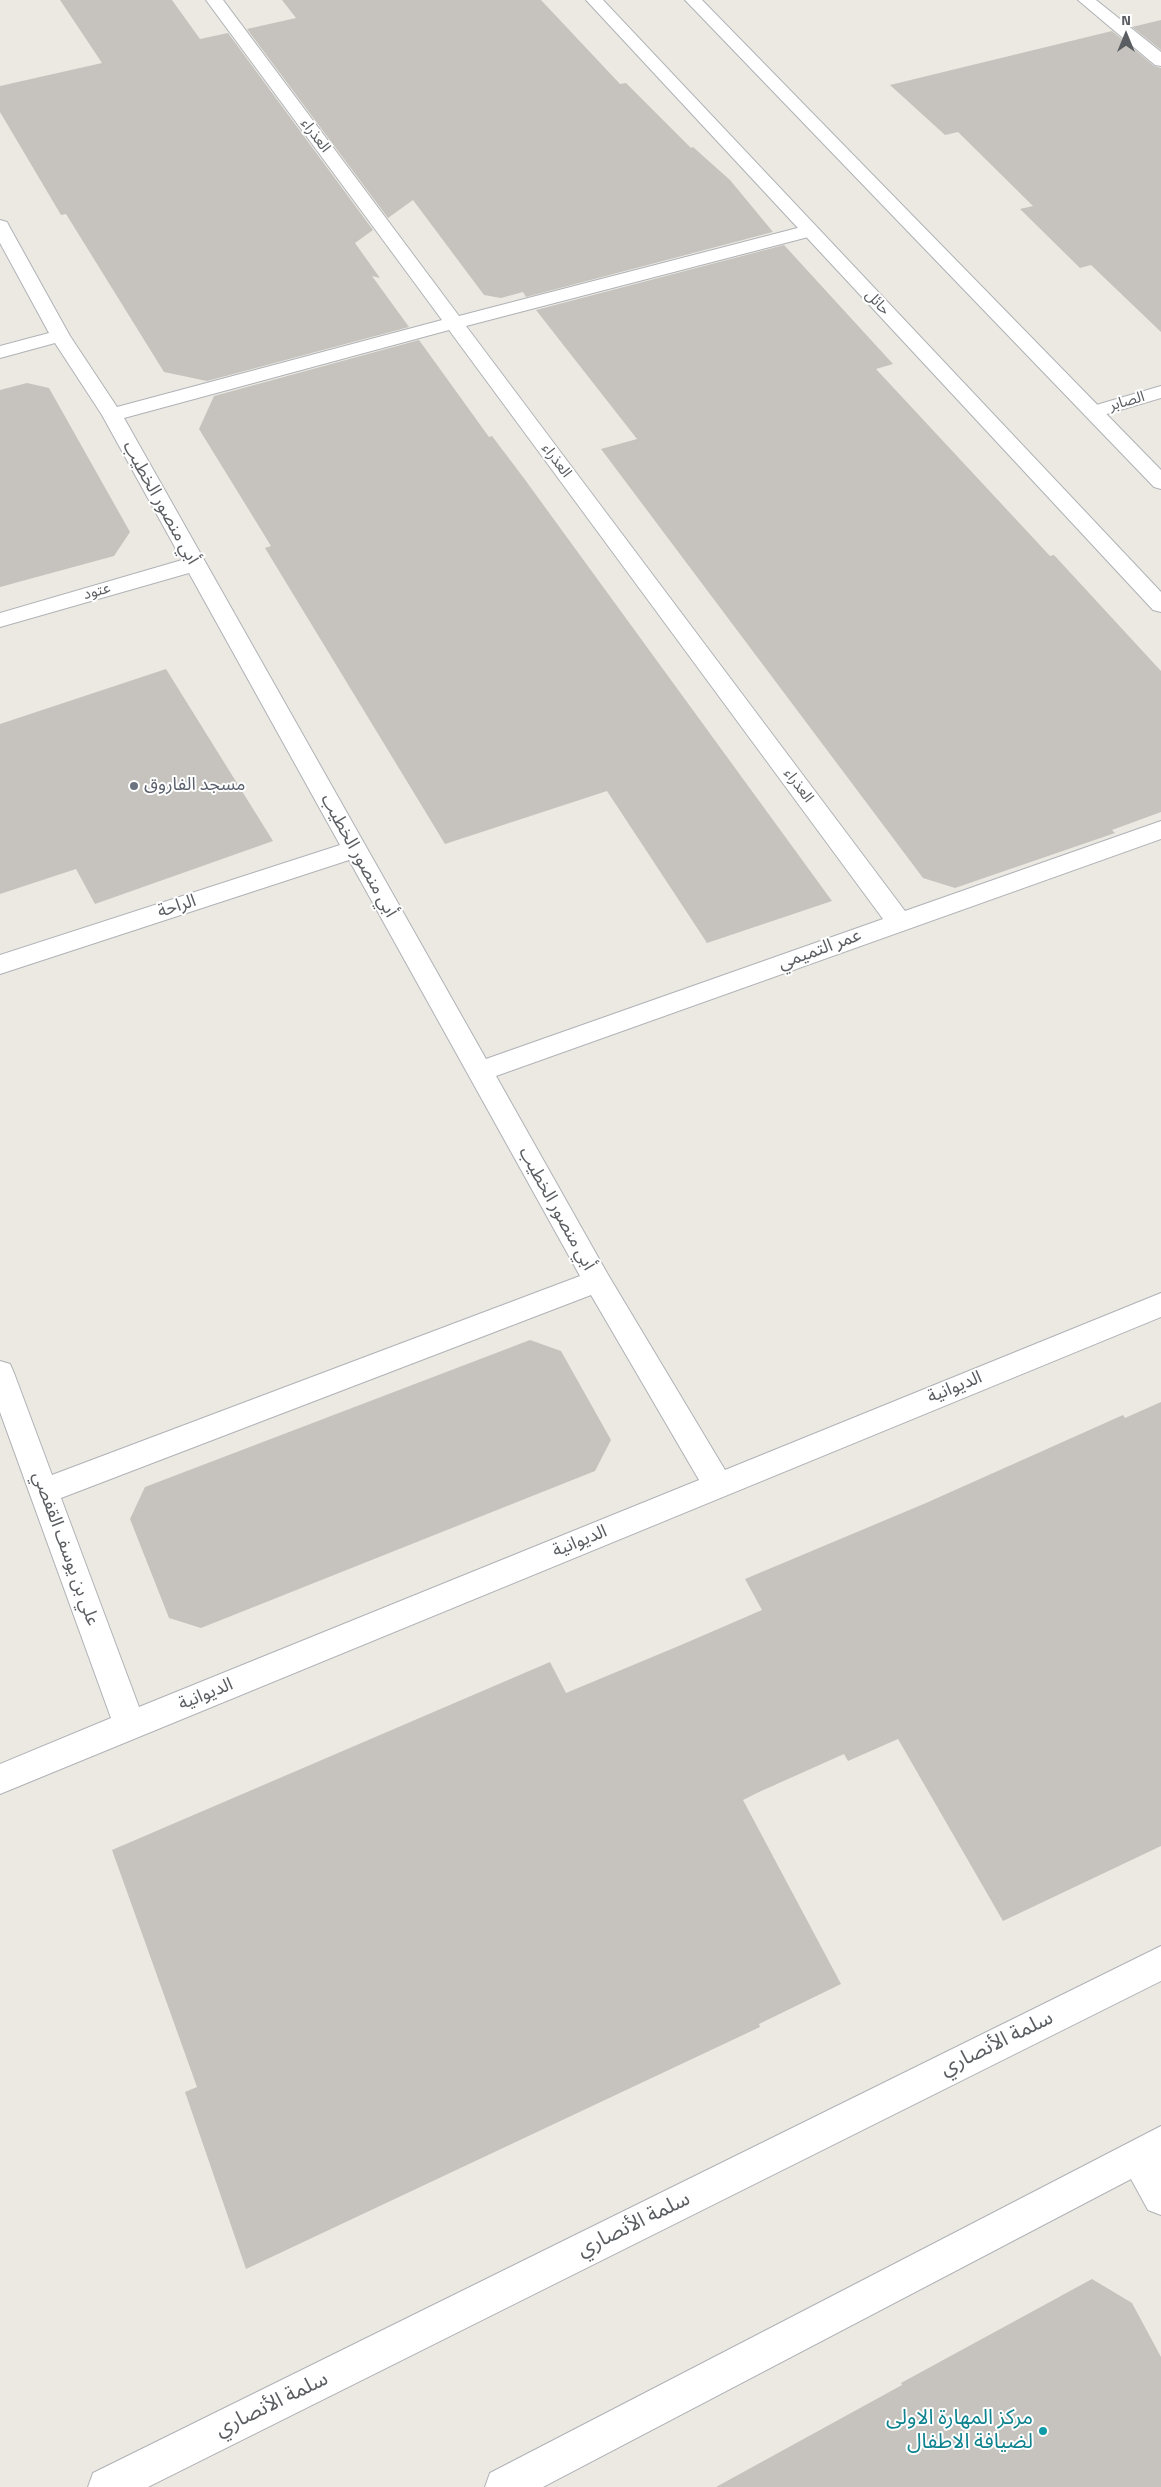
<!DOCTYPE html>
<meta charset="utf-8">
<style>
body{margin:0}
#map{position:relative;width:1161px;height:2487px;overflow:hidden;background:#ebe9e2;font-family:"Titillium Web",sans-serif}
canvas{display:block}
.north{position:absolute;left:1101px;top:10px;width:50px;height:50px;-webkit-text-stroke:4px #fff;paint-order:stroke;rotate:0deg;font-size:14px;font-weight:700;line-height:20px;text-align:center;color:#5a5d61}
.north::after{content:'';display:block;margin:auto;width:18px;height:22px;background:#5a5d61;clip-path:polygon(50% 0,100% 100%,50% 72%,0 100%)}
</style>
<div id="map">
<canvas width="1161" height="2487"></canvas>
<div class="north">N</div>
</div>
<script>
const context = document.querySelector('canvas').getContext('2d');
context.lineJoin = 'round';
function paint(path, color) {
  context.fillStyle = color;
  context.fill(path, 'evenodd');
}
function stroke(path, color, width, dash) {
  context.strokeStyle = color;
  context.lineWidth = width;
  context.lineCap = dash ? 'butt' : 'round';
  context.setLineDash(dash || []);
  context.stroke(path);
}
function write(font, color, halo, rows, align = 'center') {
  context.font = font + ' "Titillium Web","Noto Sans Arabic",sans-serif';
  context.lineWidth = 4;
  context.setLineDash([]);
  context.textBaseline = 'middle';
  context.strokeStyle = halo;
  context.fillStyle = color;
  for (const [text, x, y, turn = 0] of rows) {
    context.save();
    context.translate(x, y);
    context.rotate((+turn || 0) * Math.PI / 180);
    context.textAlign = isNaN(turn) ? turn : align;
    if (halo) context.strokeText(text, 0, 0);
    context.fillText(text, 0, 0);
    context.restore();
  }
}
const building = new Path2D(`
 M60,0h112l28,39 28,-6 145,197 -18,13 25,35 -8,-2 37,51 -202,54 -43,-9 -98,-158 -5,1 -61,-103v-26l102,-23z
 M282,0h259l79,84 6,-1 65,65 2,-1 37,33 43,52 -247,65 -3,-5 -22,6 -17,-3 -71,-95 -25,18 -141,-189 49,-11z
 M1161,20v30l-29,-23z
 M1112,31l42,35 7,2v264l-70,-67 -11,3 -60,-59 13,-3 -75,-74 -13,3 -55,-50z
 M784,245l109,119 -17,5 174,187 4,-1 107,116v141l-49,18 3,3 -160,55 -32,-10 -322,-429 36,-10 -101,-129z
 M419,340l70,97 3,-1 31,41 309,424 -125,42 -100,-152 -162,53 -180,-296 6,-2 -72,-117 15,-33z
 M27,383l22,5 81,144 -16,24 -114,31v-197z
 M166,669l107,172 -178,63 -19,-35 -76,25v-170z
 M530,1340l31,11 50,89 -16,31 -394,157 -32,-10 -39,-99 15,-32z
 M1161,1402v444l-158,75 -105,-182 -50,22 -4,-7 -85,38 -16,8 98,184 -82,40 1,3 -514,242 -61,-177 12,-5 -85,-237 438,-188 16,31 115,-48 81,-35 -17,-31 181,-76 197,-88 2,3z
 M1092,2279l40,24 29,54v130h-445l186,-102 -1,-2z`);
const minor = new Path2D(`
 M206,0h17l236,316 350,-91 7,2 2,4 -2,4 -350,91 439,585 256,-90v18l-665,237 111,197 118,197 436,-177v24l-1161,477v-30l111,-46 -111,-306v-51l10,3 4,9 38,102 528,-199 -231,-416 -349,114v-19l340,-110 -151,-272 -189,54v-14l182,-53 -80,-145 -47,-72 -55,15v-12l49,-13 -49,-90v-23l7,2 2,4 61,110 47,71 325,-87zM449,330l434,589 -397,140 -362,-641zM591,1295l108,185 -560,227 -78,-209z
 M1078,0h18l65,52v14l-6,-1z
 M1161,386v12l-68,20 -7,-2 -3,-4 3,-4z
 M1161,1946v35l-1013,506h-60l5,-14z
 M1161,2126v89l-13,-5 -17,-31 -588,308h-58l5,-14z`);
const tertiary = new Path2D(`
 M586,0h17l558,592v20l-8,-2z
 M685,0h17l459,470v19l-7,-2z`);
const markers = [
 [134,786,5,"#6b7280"],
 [1043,2431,5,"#0f9aa8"]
];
const farStreetnames = [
 ["العذراء",315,136,53],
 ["حائل",877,303,47],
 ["الصابر",1127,402,-16],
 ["العذراء",556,461,53],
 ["عتود",97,592,-16],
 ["العذراء",798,786,53]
];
const streetNames = [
 ["أبي منصور الخطيب",160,503,61],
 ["أبي منصور الخطيب",358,856,61],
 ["الراحة",177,907,-18],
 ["عمر التميمي",820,950,-20],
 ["أبي منصور الخطيب",556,1209,61],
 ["الديوانية",955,1388,-22],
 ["الديوانية",580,1542,-22],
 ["علي بن يوسف القفصي",65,1549,70],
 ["الديوانية",206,1695,-22]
];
const worshipNames = [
 ["مسجد الفاروق",144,786]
];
const nearStreetnames = [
 ["سلمة الأنصاري",997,2044,-26],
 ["سلمة الأنصاري",634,2225,-26],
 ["سلمة الأنصاري",272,2405,-26]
];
const nearCulturenames = [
 ["مركز المهارة الاولى",1033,2419],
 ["لضيافة الاطفال",1033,2443]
];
paint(building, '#c6c3be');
stroke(minor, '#afb2b6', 2);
stroke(tertiary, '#afb2b6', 2);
paint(minor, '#fff');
paint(tertiary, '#fff');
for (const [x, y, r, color] of markers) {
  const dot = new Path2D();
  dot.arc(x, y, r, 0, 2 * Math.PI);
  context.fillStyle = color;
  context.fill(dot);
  stroke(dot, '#fff', 2);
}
write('15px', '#5a5d61', '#fff', farStreetnames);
write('18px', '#5a5d61', '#fff', streetNames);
write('18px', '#5b616d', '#fff', worshipNames, 'left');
write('21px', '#5a5d61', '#fff', nearStreetnames);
write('21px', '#0d838f', '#fff', nearCulturenames, 'right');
</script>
